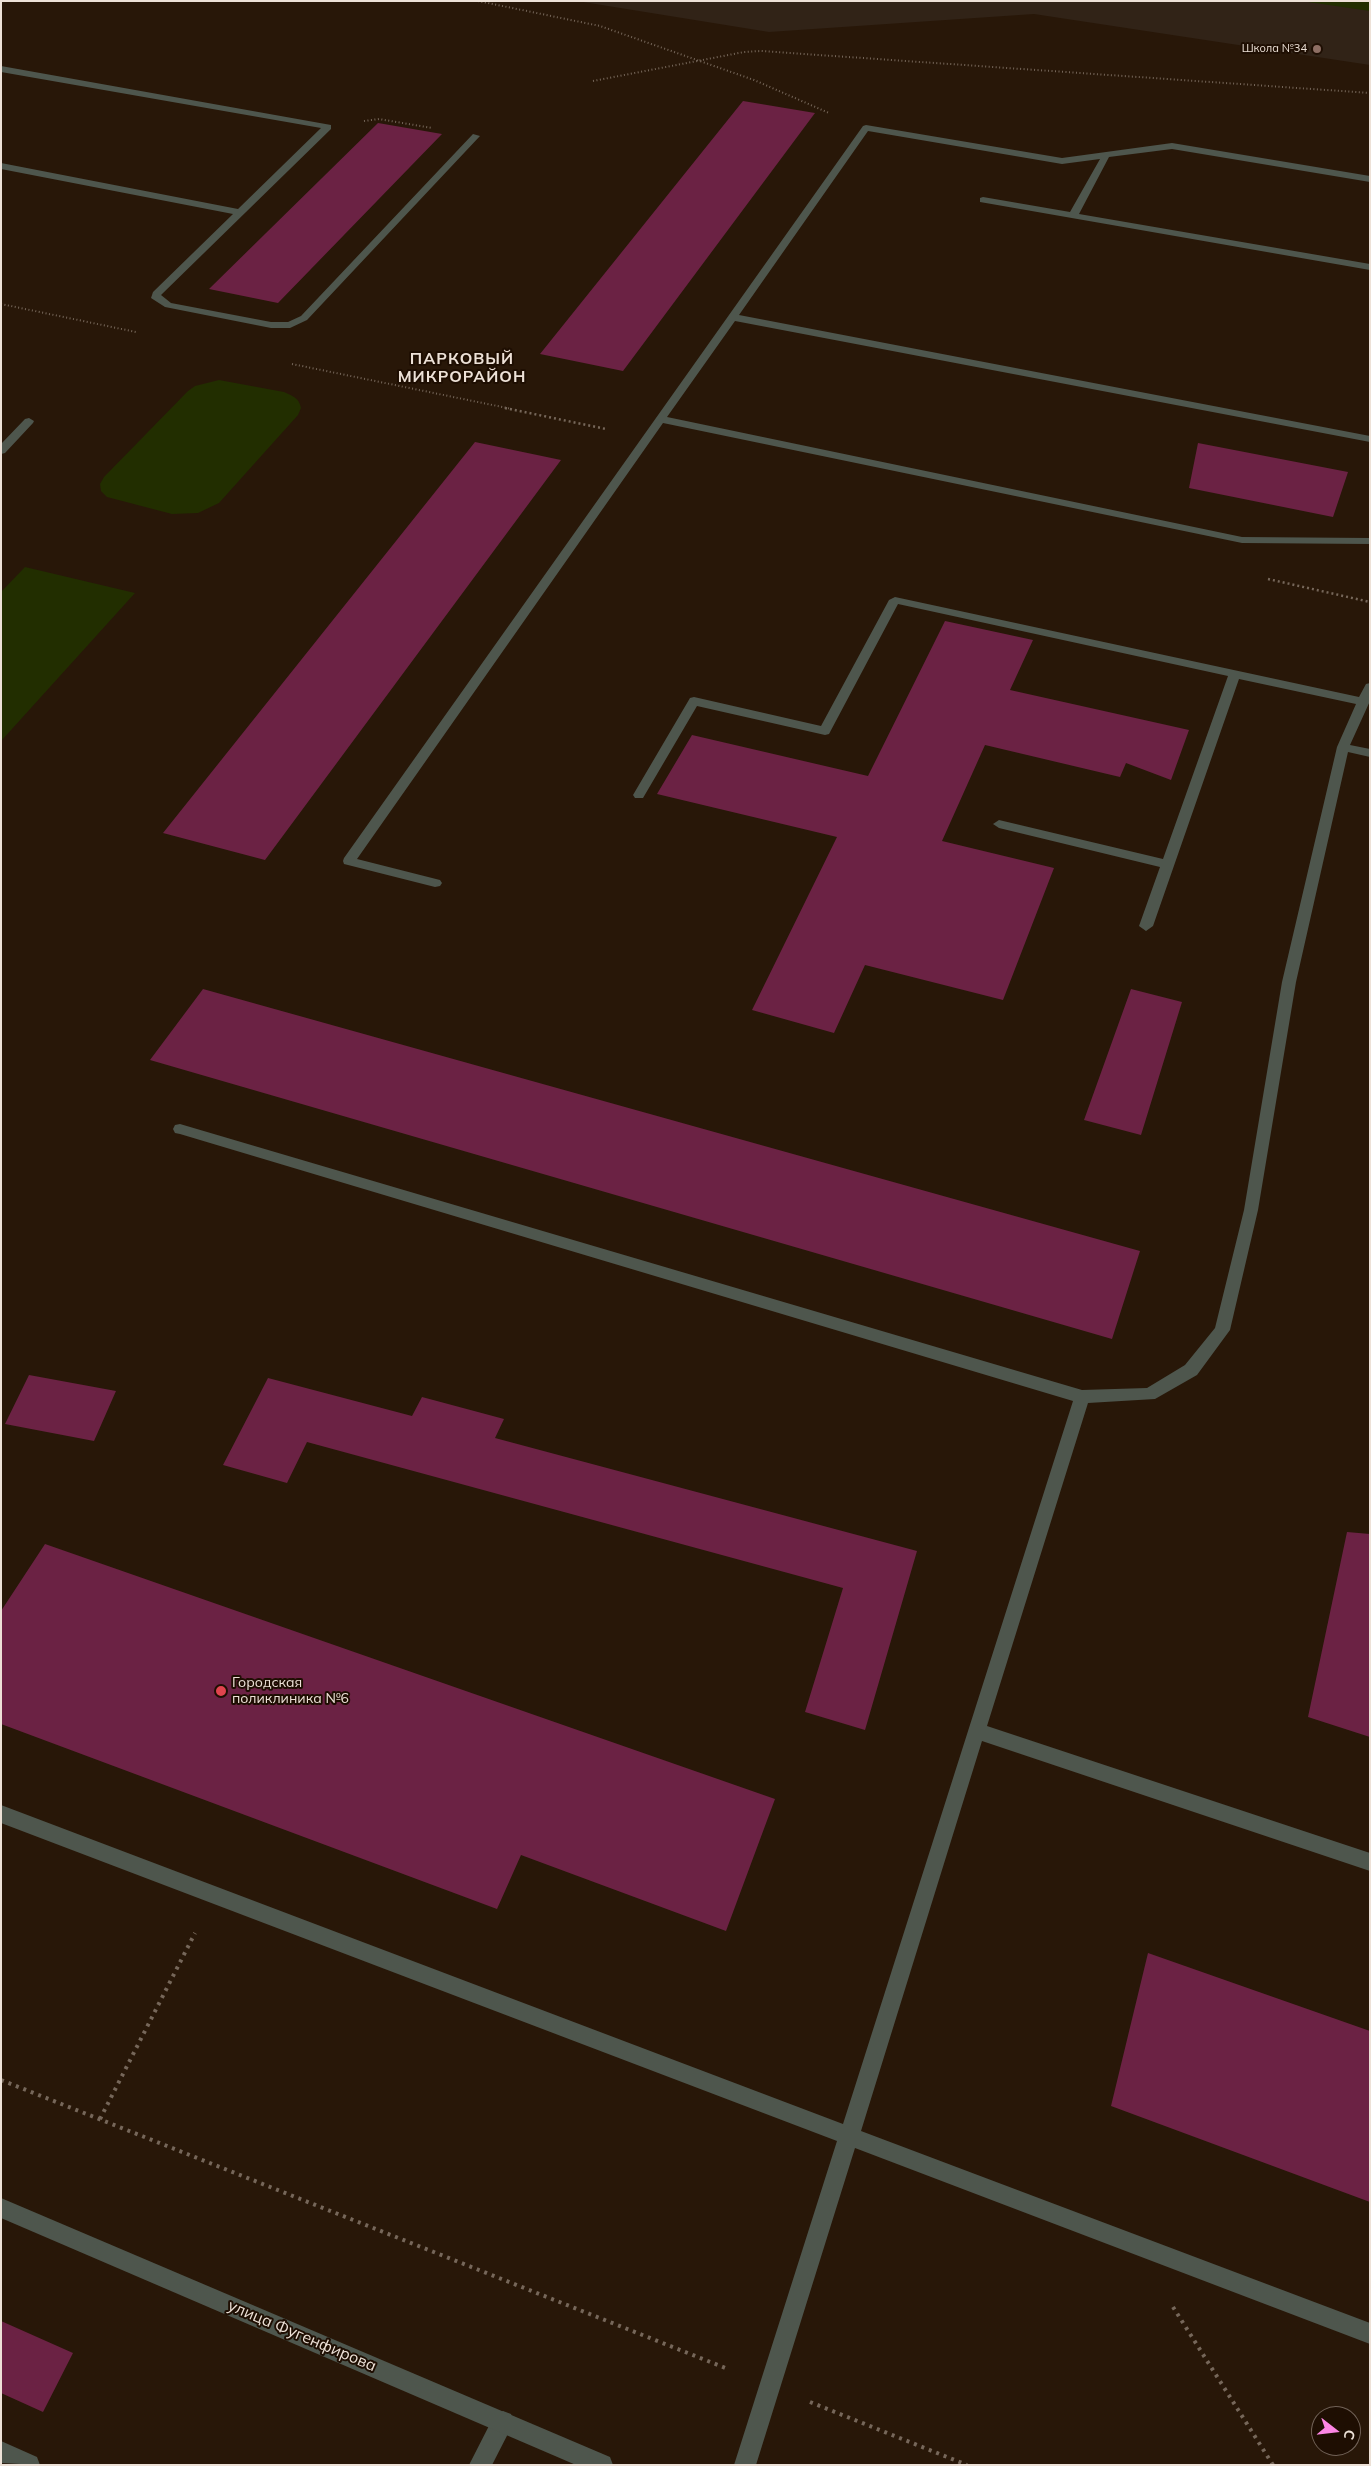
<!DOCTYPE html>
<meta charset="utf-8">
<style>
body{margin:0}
#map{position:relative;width:1371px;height:2466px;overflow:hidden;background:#281708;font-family:Mulish,sans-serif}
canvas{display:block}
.frame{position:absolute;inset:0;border:2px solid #ede1d7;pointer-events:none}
.north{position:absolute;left:1311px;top:2406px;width:50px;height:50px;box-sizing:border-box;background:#1e0e02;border:1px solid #716257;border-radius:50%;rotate:106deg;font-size:14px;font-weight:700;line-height:20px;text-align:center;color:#ede1d7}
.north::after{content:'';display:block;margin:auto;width:18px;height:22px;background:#fc86e4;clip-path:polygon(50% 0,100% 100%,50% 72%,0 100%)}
</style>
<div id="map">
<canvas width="1371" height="2466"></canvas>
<div class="frame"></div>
<div class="north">С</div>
</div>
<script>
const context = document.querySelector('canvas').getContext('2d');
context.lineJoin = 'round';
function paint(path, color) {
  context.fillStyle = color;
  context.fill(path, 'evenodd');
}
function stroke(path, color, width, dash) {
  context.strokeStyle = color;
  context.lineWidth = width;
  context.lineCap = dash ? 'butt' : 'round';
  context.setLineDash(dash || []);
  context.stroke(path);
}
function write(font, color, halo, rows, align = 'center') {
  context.font = font + ' Mulish,sans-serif';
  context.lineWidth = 4;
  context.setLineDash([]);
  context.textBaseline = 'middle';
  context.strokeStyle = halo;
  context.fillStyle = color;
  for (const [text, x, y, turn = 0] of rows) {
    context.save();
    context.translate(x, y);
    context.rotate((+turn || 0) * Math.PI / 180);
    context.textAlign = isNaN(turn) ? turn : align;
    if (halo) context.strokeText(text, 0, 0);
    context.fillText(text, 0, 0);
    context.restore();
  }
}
const education = new Path2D(`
 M577,1h793v64l-336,-51 -265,18z`);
const green = new Path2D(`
 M1301,1h69v10z
 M219,380l65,12c9,4 15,6 17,16l-3,7 -79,88 -21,10 -26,1 -65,-17 -6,-6 -1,-7 4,-7 84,-86 7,-5z
 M25,567l110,26 -133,147 -1,-148z`);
const building = new Path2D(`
 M743,101l72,12 -192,258 -83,-17z
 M378,123l64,11 -164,169 -69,-14z
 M475,442l86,18 -296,400 -102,-27z
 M1198,443l150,29 -15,45 -144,-29z
 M945,621l88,19 -23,50 179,40 -18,50 -45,-17 -6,14 -135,-32 -43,96 112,27 -51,132 -138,-35 -31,68 -82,-23 85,-173 -180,-43 35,-59 176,41z
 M203,989l937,262 -28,88 -962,-279z
 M1131,989l51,13 -41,133 -57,-15z
 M29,1375l87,16 -22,50 -89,-17z
 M268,1378l144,38 10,-19 82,22 -9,19 422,113 -52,179 -60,-18 38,-124 -536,-146 -20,41 -64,-18z
 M1347,1532l23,2v203l-62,-20z
 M45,1544l730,255 -49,132 -205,-76 -24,54 -496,-185v-113z
 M1148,1953l222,78v171l-259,-96z
 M1,2321l72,32 -30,59 -42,-19z`);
const pathFar2 = new Path2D(`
 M478,1l122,25 154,54 75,33
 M593,81l151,-29 17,-1 609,42
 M364,121l15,-2 53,9
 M1,304l135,28
 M292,364l220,45`);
const pathFar1 = new Path2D(`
 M505,408l101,21
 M1268,579l102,23`);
const path = new Path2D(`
 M1,2080l727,289
 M100,2119l95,-186
 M1173,2307l100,158
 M810,2402l157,63`);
const lane = new Path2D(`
 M1,66l330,59v4l-170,166 10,8 100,19h17l13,-6 172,-182 7,2 -173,184 -17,8h-19l-106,-21 -14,-9 2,-6 80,-78 -232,-45v-6l237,46 83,-81 -320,-56z
 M866,125l196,33 110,-15 198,33v6l-198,-33 -63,8 -30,57 291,50v6l-390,-68v-4l3,-1 87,15 30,-53 -38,5 -194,-33 -129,184 631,121v6l-635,-121 -68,96 575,120 128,1v6l-128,-1 -579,-120 -306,436 83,21 2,3 -2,3 -5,1 -91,-23 -1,-3 1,-3 519,-732z
 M29,418l5,3 -1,2 -28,30 -4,1v-10l24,-25z
 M895,597l464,100 7,-13 4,-1v18l-20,44 20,4v8l-22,-5 -52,230 -38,228 -28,120 -33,45 -42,24 -67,4 -101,323 383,127v18l-388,-130 -121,390 509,192v21l-515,-196 -99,317h-22l103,-324 -836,-318v-18l842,319 230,-723 -893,-267 -5,-1 -2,-4 2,-4 5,-1 902,266 65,-2 38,-23 30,-37 29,-118 38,-228 55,-235 19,-43 -117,-25 -86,247 -7,5 -7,-5 21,-59 -161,-39 -6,-4 6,-4 164,39 65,-183 -330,-72 -69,130 -4,1 -128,-29 -54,92h-8l-2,-3 57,-97 4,-1 127,29 68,-126z
 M503,2411l8,3 3,8 -22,43h-23l26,-51z
 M1,2441l36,16 3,8 -39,-2z`);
const street = new Path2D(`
 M1,2198l609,259 3,8h-37l-575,-247z`);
const markers = [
 [1317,49,5,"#8d6e63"],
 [221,1691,6,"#e0444e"]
];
const farPoinames = [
 ["Школа №34",1307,49]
];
const poiNames = [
 ["Городская",232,1683],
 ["поликлиника №6",232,1699]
];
const farDistrictnames = [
 ["ПАРКОВЫЙ",462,359],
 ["МИКРОРАЙОН",462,377]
];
const nearStreetnames = [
 ["улица Фугенфирова",302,2336,23]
];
paint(education, '#312317');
paint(green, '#222e00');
paint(building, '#6b2244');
stroke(pathFar2, '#76675a', 2, [1, 2.5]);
stroke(pathFar1, '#76675a', 2.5, [2, 3]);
stroke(path, '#76675a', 4, [3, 5]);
paint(lane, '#4e564d');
paint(street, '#4e564d');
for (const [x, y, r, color] of markers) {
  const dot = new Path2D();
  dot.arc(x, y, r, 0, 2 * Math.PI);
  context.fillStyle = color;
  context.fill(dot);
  stroke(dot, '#1e0e02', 2);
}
write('11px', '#ede1d7', '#1e0e02', farPoinames, 'right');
write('14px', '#ede1d7', '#1e0e02', poiNames, 'left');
context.letterSpacing = '1px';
write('bold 16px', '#ede1d7', '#1e0e02', farDistrictnames);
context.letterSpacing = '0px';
write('16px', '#ede1d7', '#1e0e02', nearStreetnames);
</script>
